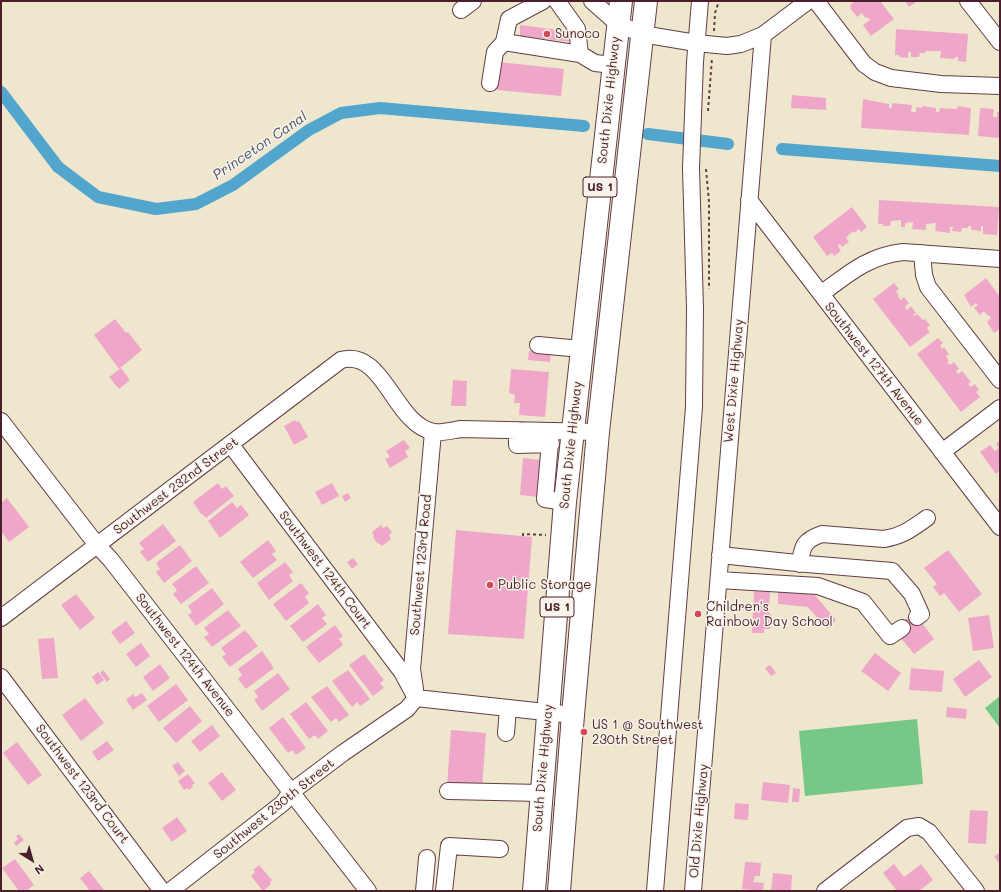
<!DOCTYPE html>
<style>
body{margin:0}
#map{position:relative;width:1001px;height:892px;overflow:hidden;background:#efe7cd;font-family:Mali,sans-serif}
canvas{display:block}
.frame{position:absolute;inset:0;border:2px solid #4a1f2b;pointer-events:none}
.north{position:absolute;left:12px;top:840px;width:40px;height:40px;-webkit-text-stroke:3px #f7f3e8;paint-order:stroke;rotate:143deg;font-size:11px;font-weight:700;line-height:16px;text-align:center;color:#4a1f2b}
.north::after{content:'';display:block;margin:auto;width:14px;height:18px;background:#4a1f2b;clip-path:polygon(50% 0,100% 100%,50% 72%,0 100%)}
</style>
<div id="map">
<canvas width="1001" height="892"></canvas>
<div class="frame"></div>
<div class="north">N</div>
</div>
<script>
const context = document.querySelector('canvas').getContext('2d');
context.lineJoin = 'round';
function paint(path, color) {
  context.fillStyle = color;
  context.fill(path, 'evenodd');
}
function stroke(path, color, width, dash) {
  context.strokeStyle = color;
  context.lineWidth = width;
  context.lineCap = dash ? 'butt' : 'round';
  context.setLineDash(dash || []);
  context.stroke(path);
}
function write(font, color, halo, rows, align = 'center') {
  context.font = font + ' Mali,sans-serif';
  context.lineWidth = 3;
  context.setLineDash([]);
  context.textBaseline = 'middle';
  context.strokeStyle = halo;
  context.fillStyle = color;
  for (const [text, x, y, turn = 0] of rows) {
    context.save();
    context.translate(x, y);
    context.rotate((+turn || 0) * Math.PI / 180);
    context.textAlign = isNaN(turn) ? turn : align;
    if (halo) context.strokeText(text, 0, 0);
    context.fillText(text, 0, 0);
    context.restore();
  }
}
const green = new Path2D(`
 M1000,696v32l-15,-20z
 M917,719l6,65 -118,12 -6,-65z`);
const canal = new Path2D(`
 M1,92l57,75 40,30 58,12 40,-5 37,-19 76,-55 32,-17 39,-5 204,18
 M648,134l80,10
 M782,149l218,17`);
const building = new Path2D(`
 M855,1h25l14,18 -23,17 -8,-11 7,-5 -3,-3 -2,1 -3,-5 -5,4 -7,-9 1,-1 -1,-2z
 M905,1h12l-8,6z
 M520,25l54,7 -2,10 -52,-6z
 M896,29l72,5 -2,28 -8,-1v-4h-3v2l-15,-1 1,-7h-15l-1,2h-5l-1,4h-8v-5h-3v6l-9,-1v-2h-4z
 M499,62l65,7 -3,27 -64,-6z
 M792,95l34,3v12l-35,-2z
 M863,99l26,5v4h3v-5l20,2 -1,7h5v-5l6,1v-2l14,2v4h3l1,-4 17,1 1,-3 13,2 -2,27 -108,-7z
 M980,108l14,1 -1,8h4v-5h3v26l-22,-2z
 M879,200l120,7 -2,28 -14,-1v-8h-2v5l-10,-1v-4h-3v2h-6l-1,4 -9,-1 1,-4h-3v6l-15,-2 1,-8 -10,1v6l-14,-1 1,-7 -8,1v4h-4v-7l-10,1 -1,5h-7v-2h-5z
 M852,207l15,20 -6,5 -2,-3 -5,4 -1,-2 -7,7 3,4 -7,5 -2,-3 -2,2 3,5 -7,5 -2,-3 -5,3 -14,-19z
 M986,278l14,19v32l-6,4 -7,-11 4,-4 -2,-3 -1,1 -4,-5 -4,4 -6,-7 4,-3 -2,-2 -5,4 -7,-12z
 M894,283l5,6 -3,2 3,5 -1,1 3,3 3,-3 5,6 -4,4 2,3 4,-4 5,7 -3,2 1,1 3,-2 6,6 2,-1 5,6 -3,3 3,4 -20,15 -37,-48z
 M115,319l11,14 2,-1 14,18 -23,19 -25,-34z
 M938,338l5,5 -3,3 2,3 2,-2 5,7 -3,2 3,5 -2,1 3,3 4,-3 5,7 -3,2 2,3 4,-3 9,11 -3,2 3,3 4,-3 4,6 -3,2 4,5 -19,15 -44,-58z
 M529,351l22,2 -1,9 -22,-2z
 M121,368l9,12 -11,9 -10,-12z
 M511,369l38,3 -4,45 -26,-2 1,-12h-6l1,-8 -6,-2z
 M453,380l14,1 -1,25h-15z
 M295,420l1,2 3,-1 9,16 -14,8 -10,-19z
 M404,440l6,8 -5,3 3,6 -18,11 -5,-9 5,-2 -4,-6z
 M1000,441v30l-4,3 -16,-22 10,-7 5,6 4,-3 -3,-4z
 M523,458l18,2 -3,37 -18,-2z
 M218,483l4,6 4,-3 8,10 -28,22 -4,-4h-1l-8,-12z
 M332,483l7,13 -17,9 -7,-13z
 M348,493l3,5 -6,4 -3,-6z
 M7,498l22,29 -20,15 -8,-11v-28z
 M232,502l5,6 4,-3 8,10 -29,23 -12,-17z
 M163,524l13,17 -28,21 -8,-10 4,-3 -5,-6z
 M381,525l2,3 4,-2 5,6 -3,3 2,4 -9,7 -2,-2 -3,-1 -4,-6 1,-1 -2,-4z
 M456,530l76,7 -8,102 -76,-5z
 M268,540l8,11 -4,3 5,6 -24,18 -13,-16z
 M180,545l12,16 -28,22 -8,-11 4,-3 -4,-6z
 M948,550l34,44 -23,18 -15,-19 -4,3 -7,-9 4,-3 -13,-16z
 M353,558l5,6 -6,5 -5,-7z
 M285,562l8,10 -4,3 4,6 -24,19 -12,-17z
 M196,566l13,17 -28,21 -8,-10 4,-4 -5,-6z
 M301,583l8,10 -4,4 4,6 -23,18 -13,-17z
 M212,588l12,16 -28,22 -8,-11 4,-3 -4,-6z
 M754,591l16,1 -1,22h2l-1,15h-6v4h-12z
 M778,591l36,3 22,26 -9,9 -19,-22 -30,-3z
 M76,594l19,24 -15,12 -19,-25z
 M318,604l8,11 -4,3 5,6 -24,18 -13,-16z
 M228,610l13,16 -29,21 -8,-10 5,-3 -5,-6z
 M914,612l20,27 -20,15 -14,-17v-13z
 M989,615l5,33 -21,3 -5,-33z
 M126,621l9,12 -15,11 -9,-12z
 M335,625l8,11 -4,3 4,6 -24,18 -13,-16z
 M245,630l13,16 -28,21 -8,-10 4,-3 -5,-6z
 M54,638l4,40 -16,1 -4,-40z
 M141,643l9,13 -14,11 -10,-13z
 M262,651l12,17 -28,21 -8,-10 4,-4 -4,-6z
 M875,653l26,20 -13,18 -27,-20z
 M364,654l20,26 -4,3 4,5 -11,8 -24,-31z
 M979,660l13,17 -27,20 -12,-18z
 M160,664l10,14 -17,13 -10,-14z
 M770,665l6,8 -5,3 -6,-8z
 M911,668l33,3 -2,21 -33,-2z
 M103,670l7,9 -3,3 -7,-9z
 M348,670l22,29 -10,7 -3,-4 -5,5 -20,-26z
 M98,672l6,8 -7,5 -5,-8z
 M278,673l12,16 -28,22 -8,-11 4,-3 -4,-6z
 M176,684l12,16 -29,22 -12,-16z
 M327,686l22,29 -10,7 -3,-4 -5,4 -20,-25z
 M142,693l5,7 -14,10 -7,-10 7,-6 2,3z
 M85,698l19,25 -23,18 -19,-26z
 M306,702l22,29 -10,8 -3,-4 -6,4 -19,-25z
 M190,706l12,15 -26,22 -13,-15z
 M947,707l20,2 -1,10 -20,-2z
 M283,717l23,31 -10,7 -4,-5 -4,3 -19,-25z
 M212,725l8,11 -20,16 -9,-11z
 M451,730l35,3 -4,55 -35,-2z
 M107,741l7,9 -16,11 -6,-9z
 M17,742l25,33 -14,10 -25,-32z
 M178,762l7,9 -6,5 -7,-10z
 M222,772l14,18 -14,11 -14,-18z
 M188,774l7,9 -3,2 1,2 -4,3 -1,-2 -4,2 -6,-9z
 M763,782l27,3 -2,18 -27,-3z
 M793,788l7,1 -1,13h-7z
 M735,803l14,1 -1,16 -14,-1z
 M970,810l18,1 -2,33 -18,-1z
 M177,817l10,14 -15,11 -10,-14z
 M19,834l5,6 -8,6 -2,-3 4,-4 -2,-3z
 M1000,852v12l-6,-7z
 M15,859l19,26 -8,6h-7l-17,-23z
 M745,862l16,1 -1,13h-5l-2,6 11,1 -1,8 -21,-2z
 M894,864l10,13 17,-13 12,16 -14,11h-22l-14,-18z
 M259,865l13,15 -2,2 1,2 -8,7 -12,-15 4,-4 -2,-2z
 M89,871l15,19 -2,1h-12l-10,-13z
 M773,873l19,2 -1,16h-20z`);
const path = new Path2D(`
 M714,31l1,-18 4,-12
 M708,111l4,-53
 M706,169l3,33v87
 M523,536v-2l23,1`);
const minor = new Path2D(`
 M543,1l-34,18 -5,23 76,12 15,9 18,2
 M557,1l20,28 3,25
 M592,1l26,23 24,10 54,9 31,3 14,-2 22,-9 45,-34
 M816,1l48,63 11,8 16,6 50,6 59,2
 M968,1l32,41
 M461,10l12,-9
 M490,83l5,-31 9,-10
 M749,200l251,327
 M922,253l2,22 4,12 72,93
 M821,294c27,-20 47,-38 82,-42l97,7
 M538,345l43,4
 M1,421l96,124 14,15 257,331
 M517,430v15l34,-1
 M551,431l-6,68 20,3
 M231,445l171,227 14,26
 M942,452l58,-44
 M720,555l87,9 85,7 20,23 9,20 -4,3
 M800,564c2,-18 4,-24 22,-30l62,5c19,-3 27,-10 43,-21
 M719,580l99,6 45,16 27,34 12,-8
 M1,618l340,-258c43,-12 53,65 93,72 9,1 19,-2 27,-3l137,3
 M1,677l161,214
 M415,689l-3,-20 21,-237
 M416,698l157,17
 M506,733l2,-25
 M448,791l93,2
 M170,891l113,-88 8,-11 52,-39 64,-44 9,-11
 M424,891l3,-33
 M444,891l5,-45 51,3
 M655,891l39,-484 1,-99 -4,-140 4,-106 5,-61
 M693,891l70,-856
 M825,891l82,-63 12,-2 10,6 47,59`);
const highway = new Path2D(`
 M534,891l31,-389 56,-501
 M559,891l14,-176 25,-283 48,-431`);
const markers = [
 [547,34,4,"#d1495b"],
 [490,585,4,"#d1495b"],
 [698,614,4,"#d1495b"],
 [584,732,4,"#d1495b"]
];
const shields = [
 [600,187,34],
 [557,607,34]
];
const shieldNames = [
 ["US 1",600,187],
 ["US 1",557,607]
];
const poiNames = [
 ["Sunoco",555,34],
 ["Public Storage",498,585],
 ["Children's",706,607],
 ["Rainbow Day School",706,622],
 ["US 1 @ Southwest",592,725],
 ["230th Street",592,740]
];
const streetNames = [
 ["South Dixie Highway",609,100,-84],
 ["Southwest 127th Avenue",874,364,52],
 ["West Dixie Highway",734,381,-85],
 ["South Dixie Highway",571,445,-84],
 ["Southwest 232nd Street",176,486,-37],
 ["Southwest 123rd Road",421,565,-85],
 ["Southwest 124th Court",325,570,53],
 ["Southwest 124th Avenue",185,655,52],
 ["South Dixie Highway",543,768,-85],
 ["Southwest 123rd Court",82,784,53],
 ["Southwest 230th Street",274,809,-39],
 ["Old Dixie Highway",699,821,-85]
];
const waterNames = [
 ["Princeton Canal",260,146,-34]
];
paint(green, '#77c787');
stroke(canal, '#52a5cd', 12);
paint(building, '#eea7c8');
stroke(minor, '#633d43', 18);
stroke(highway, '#633d43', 24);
stroke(path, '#633d43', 2, [3, 3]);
stroke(minor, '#fff', 16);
stroke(highway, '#fff', 22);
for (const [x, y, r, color] of markers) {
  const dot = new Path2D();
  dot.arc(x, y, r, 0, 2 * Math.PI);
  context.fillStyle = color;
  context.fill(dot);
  stroke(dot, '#f7f3e8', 1.5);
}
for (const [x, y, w] of shields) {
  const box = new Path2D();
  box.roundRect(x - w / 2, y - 10, w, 20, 3);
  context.fillStyle = '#f7f3e8';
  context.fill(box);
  stroke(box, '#4a1f2b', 1);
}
write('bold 12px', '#4a1f2b', null, shieldNames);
write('13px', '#4a1f2b', '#f7f3e8', poiNames, 'left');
write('13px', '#4a1f2b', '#f7f3e8', streetNames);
write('italic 14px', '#4d556c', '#f7f3e8', waterNames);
</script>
